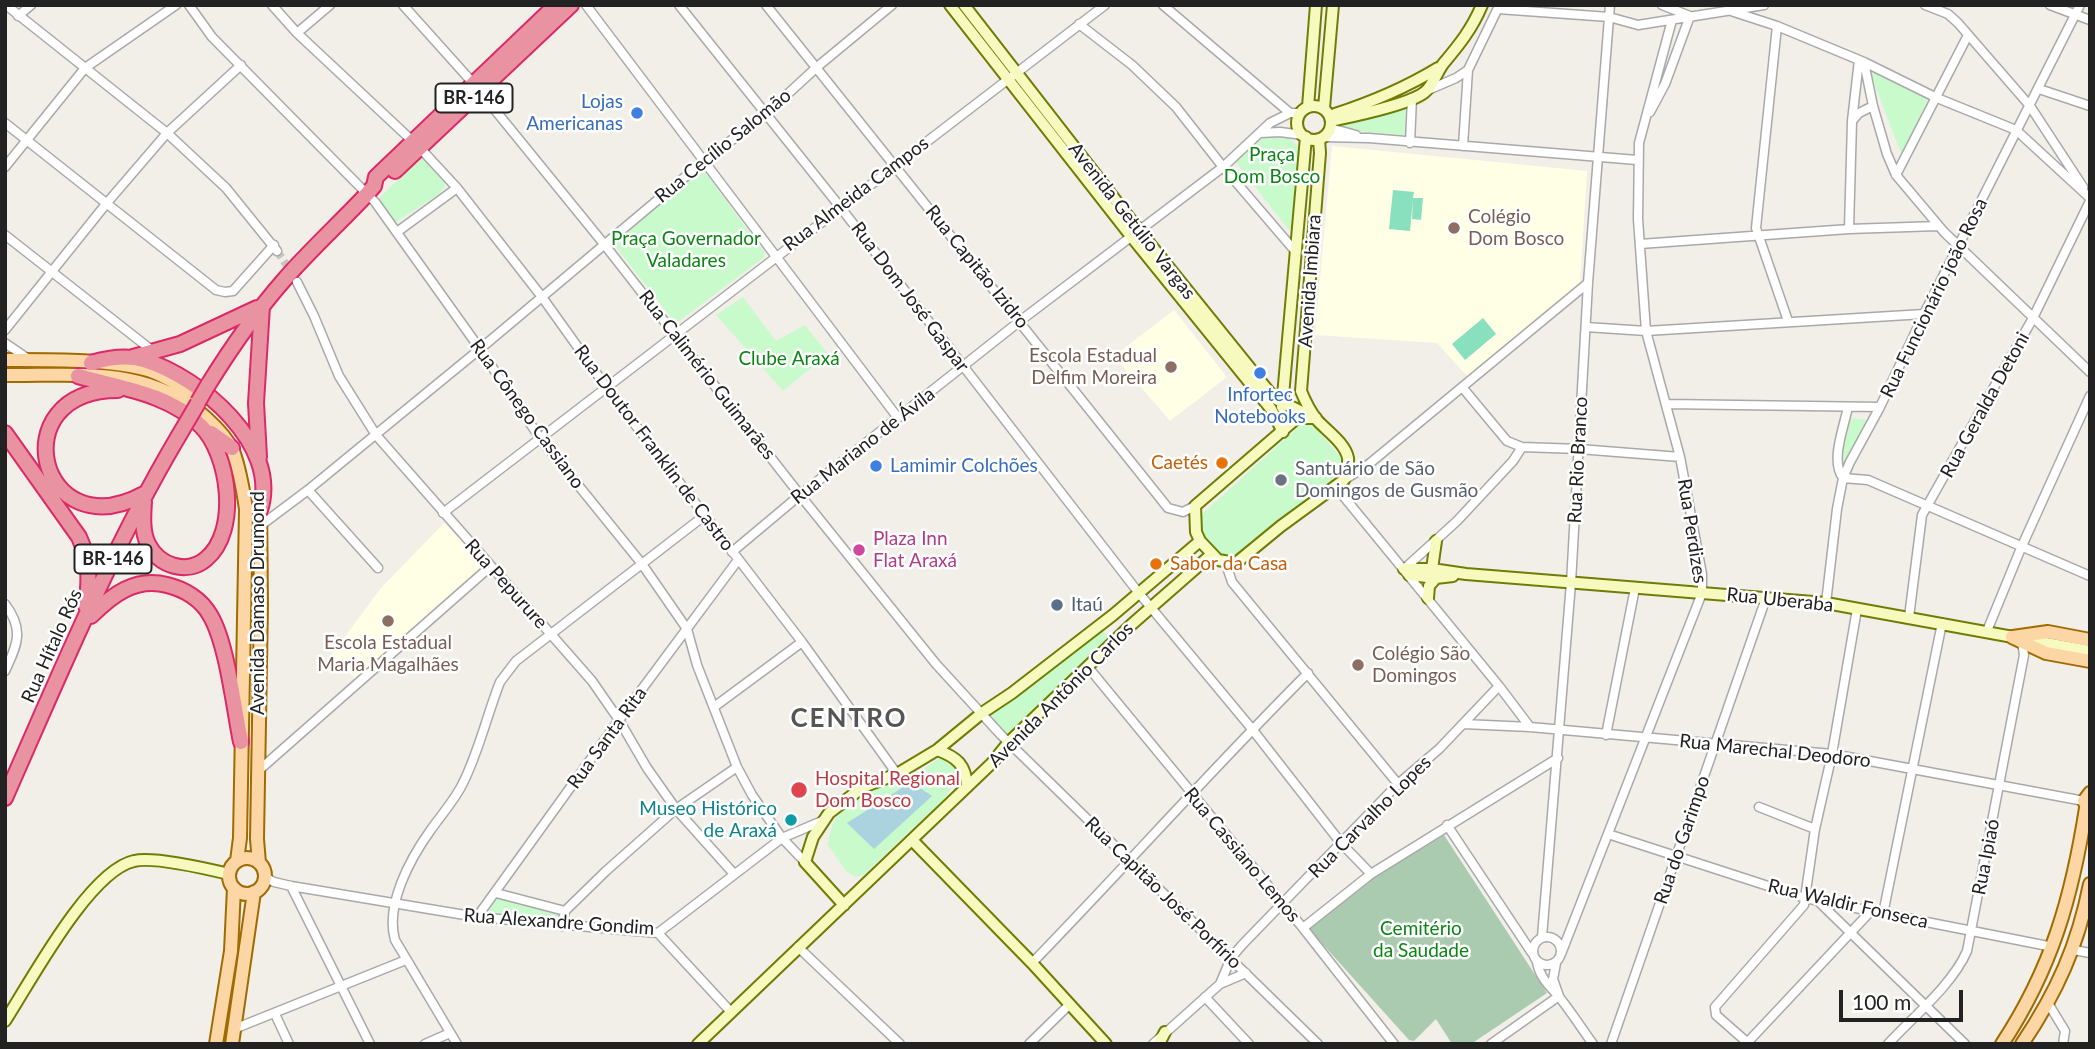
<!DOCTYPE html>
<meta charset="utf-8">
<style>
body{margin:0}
#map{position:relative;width:2095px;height:1049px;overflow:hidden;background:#f2efe9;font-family:Lato,sans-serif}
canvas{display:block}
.frame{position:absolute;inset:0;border:7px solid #222;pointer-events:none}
.scale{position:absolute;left:1839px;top:990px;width:124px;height:32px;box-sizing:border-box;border:4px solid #222;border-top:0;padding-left:9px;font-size:21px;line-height:24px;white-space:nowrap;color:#222;-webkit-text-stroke:5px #fff;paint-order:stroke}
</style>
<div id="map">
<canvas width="2095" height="1049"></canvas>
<div class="frame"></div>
<div class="scale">100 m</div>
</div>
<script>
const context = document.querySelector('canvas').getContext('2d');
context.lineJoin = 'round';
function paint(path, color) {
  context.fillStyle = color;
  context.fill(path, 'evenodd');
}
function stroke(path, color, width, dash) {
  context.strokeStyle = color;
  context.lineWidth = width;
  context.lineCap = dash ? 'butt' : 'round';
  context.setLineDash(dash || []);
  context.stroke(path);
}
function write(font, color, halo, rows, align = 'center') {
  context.font = font + ' Lato,sans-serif';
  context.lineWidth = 5;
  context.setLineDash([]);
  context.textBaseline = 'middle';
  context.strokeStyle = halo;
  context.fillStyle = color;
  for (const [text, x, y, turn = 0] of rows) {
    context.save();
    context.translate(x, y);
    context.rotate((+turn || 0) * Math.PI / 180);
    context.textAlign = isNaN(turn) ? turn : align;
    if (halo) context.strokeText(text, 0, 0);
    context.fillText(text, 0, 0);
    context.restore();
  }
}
const education = new Path2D(`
 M1332,146l255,25 -7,113 -110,95 -33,-36 -122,-8z
 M1174,310l53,67 -57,44 -56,-65z
 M444,523l40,41 -129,115 -23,-25 49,-66z`);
const cemetery = new Path2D(`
 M1444,835l103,158 -76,51h-19l-16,-25 -22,22 -5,-1 -100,-111 64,-51z`);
const park = new Path2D(`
 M1869,70l59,29 -26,57z
 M1406,105l-1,30 -49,-4 -16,-5z
 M1267,135l20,2 12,10 -5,82h-6l-53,-68z
 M422,157l22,25 1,5 -6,7 -46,30 -15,-25z
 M700,170l4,1 61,82 -2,5 -85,64 -5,-2 -57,-73 -1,-4z
 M743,297l33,44 29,-16 23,29 -45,37 -67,-76z
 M1848,418l21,2 -27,52 -2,-8z
 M1304,422h7l31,37 2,7 -2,5 -103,85 -15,3 -25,-28 2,-16z
 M1101,628l10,12 -97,96c-13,-2 -20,-9 -22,-22z
 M942,756l7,1 13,17 -19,26 -80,75 -8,2 -8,-5 -19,-27c7,-52 42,-54 82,-68 11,-5 22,-14 32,-21z
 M497,897l59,15 4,3 -9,5 -64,-7z`);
const pitch = new Path2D(`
 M1393,190l21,2 -1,6h10l-2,22 -9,-1 1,-20 -3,32 -21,-2z
 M1483,318l13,16 -31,26 -13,-16z`);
const water = new Path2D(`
 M911,782l21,14 -58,53 -27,-26z`);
const streetTunnel = new Path2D(`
 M277,251l15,22`);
const street = new Path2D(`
 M6,5l161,128 59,55 51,63
 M189,5l23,32 163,165 105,147 60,89 102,126 45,65 10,36 40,102 15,28 30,43 23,24
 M272,5l25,28 124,116 36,39 85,109 65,91 195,254 95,132
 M403,5l70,78 131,161 196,251 136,169 65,71 317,309
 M586,5l312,413
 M679,5l162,203 297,384 114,137 89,114 30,31
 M766,5l402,503 15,4 12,-6
 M1163,5l127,108
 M1925,5l23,9 10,9 72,83 53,81
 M2050,5l40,15
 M1498,9l111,8 29,8 126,-20
 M1728,10l49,16 87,36 73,36 79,32 74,68
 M18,16l13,-11
 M1079,24l53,41 44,42 47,60 72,84
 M1777,26l-21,202 32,93
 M297,33l33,-28
 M1864,62l9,44 14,48 9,21 48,57 146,140
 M2039,89l51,17
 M1428,90l28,-12 12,-8 31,-64
 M1650,112l15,-28 25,-68 -28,-11
 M1853,120l6,-7 14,-7
 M5,123l211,167 9,2 8,-1 41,-46
 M1330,128l26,7
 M1260,133l20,-1 23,3
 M1323,137l46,1 268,22
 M1410,143l2,-45
 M1463,146l5,-76
 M5,167l80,-99 91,-63
 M1896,175l72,-140
 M1849,229l3,-108 7,-61
 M397,232l60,-44
 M5,235l149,117
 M1640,244l209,-15 89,-3
 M297,282l17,34 25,60 37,59 216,246 27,39 28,48 29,41 58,65
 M1586,327l60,4 278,-17
 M5,330l101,-126 61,-71 74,-68
 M5,343l22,15
 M1462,387l45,54 15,6 57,2 101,8
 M1666,404l214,3
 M1848,407c-4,20 -18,54 -5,71l25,2 222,96
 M1344,480l25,-16 219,-181
 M1335,486l164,200 31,41
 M308,490l70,78
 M443,513l662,-508
 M260,526l48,-36 172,-141 224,-188 62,-47 51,-47 75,-62
 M732,552l68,-57 220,-174 203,-154 47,-44 20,-10h10
 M1229,563l-1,7 4,12 166,202
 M1404,569l53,-48 56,-60 9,-14
 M1826,603l11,-94 6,-31 7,-16 30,-55 44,-93 156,-309
 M5,604c19,25 13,40 0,67
 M1909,617l13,-102 111,-197 57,-117
 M1987,631l34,-83 69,-152
 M1088,667l215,261 91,116
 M714,707l88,-65
 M1463,724l67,3 302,27 252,47
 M1606,735l29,-147
 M258,771l233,-205
 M1759,807l56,22
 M1447,825l85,128
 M1608,834l197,64 248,49
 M265,877l9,5 17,4 186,31 181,16 124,-95 40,-17
 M291,886l79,158
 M496,893l69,18
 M1819,902l146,142
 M1883,914l59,-291
 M477,917l142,-197 119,-160
 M562,926l3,-15 41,-40 70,-62 61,-42
 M1303,928l68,-54 187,-116
 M658,933l73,79
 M1533 951a14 14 0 1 1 28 0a14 14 0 1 1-28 0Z
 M1542,937l29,-354 17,-300 22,-278
 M798,947l102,97
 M2074,950l16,3
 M1561,954l141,-361v-19l-22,-117 -34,-126 -8,-112 1,-76 33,-123
 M1537,962c3,17 13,24 23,36 12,15 22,31 33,46
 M1032,963c93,-96 182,-196 276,-290
 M1556,963l-3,16 6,17
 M1220,984l11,-26 11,-13 156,-161 41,-35 60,-63
 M1205,997l44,47
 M2048,1003l17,28 -2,13
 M275,1014l14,30
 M234,1029l172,-69
 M425,1044l25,-11
 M457,1044l-62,-104c-10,-35 15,-81 35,-109 11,-16 25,-31 33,-48 16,-32 24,-68 37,-101l16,-21 188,-145
 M1029,1044l41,-40
 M1153,1044l67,-60 26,-11
 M1491,1044l68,-48
 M1611,1044l155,-446
 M1746,1044l124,-132
 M1749,1044l-33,-29 -1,-8 89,-102 11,-76 17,-75 25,-145
 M1888,1044c25,-27 65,-60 79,-93l57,-296 -2,-13`);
const secondary = new Path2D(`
 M950,5l180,230 141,174 12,23
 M964,5l174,224 136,169 36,18
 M1297 123a17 17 0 1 1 34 0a17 17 0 1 1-34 0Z
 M1308,107l8,-102
 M1324,108l9,-103
 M1335,114c37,-12 70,-26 103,-46
 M1331,121c22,-5 78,-16 94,-29 8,-7 12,-20 18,-28 16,-19 29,-35 39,-59
 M1282,407l24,-270
 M1316,418h-19l-102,88 1,26 4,9 18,19 18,3 45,-37 63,-46c1,-6 5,-15 4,-22 -3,-15 -21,-27 -31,-38 -7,-9 -12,-19 -16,-29l19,-238 -1,-14
 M1404,569h28l34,5 360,29 264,48
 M1432,569l4,-28
 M1409,575l27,3 17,-2
 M1428,598l1,-12 7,-8
 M937,750c20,7 29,15 30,37
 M912,840l120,123 74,81
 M844,905l-39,-43 8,-25 16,-24 34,-26 34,-13 40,-24 45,-37 30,-20 101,-78 87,-74
 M5,1021c26,-40 84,-150 129,-160 20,-5 74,8 95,13
 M698,1044l294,-281 17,-21 122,-117 81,-71
 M1159,1044l6,-12`);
const primary = new Path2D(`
 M5,360c42,0 107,-1 146,11 19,7 35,18 52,28
 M5,375c72,1 144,-10 201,43 10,9 21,20 27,33 7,19 10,38 13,58l-6,329 -3,23
 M2012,637l34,16 44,8
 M2013,637l35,-5 42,8
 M2090,793l-6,8 6,11
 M229 876a18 18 0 1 1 36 0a18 18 0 1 1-36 0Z
 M259,863l-2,-24 4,-234 -1,-105
 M216,1044l15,-93 3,-63
 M232,1044l22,-152
 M2002,1044c50,-76 70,-147 84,-236
 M2022,1044c35,-52 56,-99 68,-160`);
const highway = new Path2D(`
 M395,171l176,-166
 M133,357l47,-13 77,-36
 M91,363c17,-5 35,-8 53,-3 56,17 137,85 116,150
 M78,376c42,12 90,17 123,50 28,28 39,105 5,133 -19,16 -47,7 -58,-15 -6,-12 -5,-28 -4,-42
 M208,385c23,-37 47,-72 76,-105 26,-30 56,-57 83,-86l7,-8 2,-9 180,-172
 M118,390c-118,0 -79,161 26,104
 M5,433l74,104c11,24 11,43 7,69
 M211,433l21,15
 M259,457l-3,-54 6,-97
 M91,616c21,-21 44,-39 76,-31 17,4 34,14 43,30 17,28 24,93 31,127
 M5,798c54,-122 105,-246 173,-361`);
const highwayBridge = new Path2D(`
 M198,402l10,-17
 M178,437l20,-34`);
const markers = [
 [637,113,7,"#3f7fe0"],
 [1454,228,7,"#8d6e63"],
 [1171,367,7,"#8d6e63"],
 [1260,373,7,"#3f7fe0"],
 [1222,463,7,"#e8710a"],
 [876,466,7,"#3f7fe0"],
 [1281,480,7,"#6b7280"],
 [859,550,7,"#d1479c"],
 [1156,564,7,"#e8710a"],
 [1057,605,7,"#5c6f8a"],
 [388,621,7,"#8d6e63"],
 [1358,665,7,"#8d6e63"],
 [799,790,9,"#e0444e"],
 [791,820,7,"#0f9aa8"]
];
const shields = [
 [474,98,77],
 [113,559,77]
];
const shieldNames = [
 ["BR-146",474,98],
 ["BR-146",113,559]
];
const shopNames = [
 ["Lojas",623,102],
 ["Americanas",623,124],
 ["Infortec",1260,395,"center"],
 ["Notebooks",1260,417,"center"],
 ["Lamimir Colchões",890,466,"left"]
];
const streetNames = [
 ["Rua Cecílio Salomão",723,146,-39],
 ["Rua Almeida Campos",856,194,-37],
 ["Avenida Getúlio Vargas",1132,221,52],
 ["Rua Capitão Izidro",977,267,51],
 ["Avenida Imbiara",1310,281,-86],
 ["Rua Dom José Gaspar",910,297,53],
 ["Rua Funcionário joão Rosa",1934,298,-64],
 ["Rua Calimério Guimarães",707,375,52],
 ["Rua Geralda Detoni",1985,405,-61],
 ["Rua Cônego Cassiano",527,414,54],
 ["Rua Mariano de Ávila",863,446,-38],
 ["Rua Doutor Franklin de Castro",654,448,53],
 ["Rua Rio Branco",1578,460,-87],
 ["Rua Perdizes",1692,531,81],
 ["Rua Pepurure",506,584,48],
 ["Rua Uberaba",1780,600,6],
 ["Avenida Damaso Drumond",258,603,-90],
 ["Rua Hítalo Rós",52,646,-66],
 ["Avenida Antônio Carlos",1061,695,-45],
 ["Rua Santa Rita",607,738,-54],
 ["Rua Marechal Deodoro",1775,751,6],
 ["Rua Carvalho Lopes",1370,817,-45],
 ["Rua do Garimpo",1682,840,-71],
 ["Rua Cassiano Lemos",1242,855,50],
 ["Rua Ipiaó",1986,857,-79],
 ["Rua Capitão José Porfírio",1163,893,44],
 ["Rua Waldir Fonseca",1848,904,13],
 ["Rua Alexandre Gondim",559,922,4]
];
const parkNames = [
 ["Praça",1272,155],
 ["Dom Bosco",1272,177],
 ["Praça Governador",686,239],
 ["Valadares",686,261],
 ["Clube Araxá",789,359],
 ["Cemitério",1421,929],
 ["da Saudade",1421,951]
];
const educationNames = [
 ["Colégio",1468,217],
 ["Dom Bosco",1468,239],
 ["Escola Estadual",1157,356,"right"],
 ["Delfim Moreira",1157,378,"right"],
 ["Escola Estadual",388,643,"center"],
 ["Maria Magalhães",388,665,"center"],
 ["Colégio São",1372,654],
 ["Domingos",1372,676]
];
const foodNames = [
 ["Caetés",1208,463],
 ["Sabor da Casa",1170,564,"left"]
];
const worshipNames = [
 ["Santuário de São",1295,469],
 ["Domingos de Gusmão",1295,491]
];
const hotelNames = [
 ["Plaza Inn",873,539],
 ["Flat Araxá",873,561]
];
const serviceNames = [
 ["Itaú",1071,605]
];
const healthNames = [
 ["Hospital Regional",815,779],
 ["Dom Bosco",815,801]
];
const cultureNames = [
 ["Museo Histórico",777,809],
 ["de Araxá",777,831]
];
const districtNames = [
 ["CENTRO",849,719]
];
paint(education, '#ffffe5');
paint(cemetery, '#aacbaf');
paint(park, '#c8facc');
paint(pitch, '#88e0be');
paint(water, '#aad3df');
stroke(streetTunnel, '#c8c6c1', 8, [8, 4]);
stroke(street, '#a9a9a9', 11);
stroke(secondary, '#707d05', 14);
stroke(primary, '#a06b00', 16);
stroke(highway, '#dc2a67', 18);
stroke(street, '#fff', 8);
stroke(secondary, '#f7fabf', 10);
stroke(primary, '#fcd6a4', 12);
stroke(highway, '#e892a2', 14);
stroke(highwayBridge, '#dc2a67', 18, []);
stroke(highwayBridge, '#e892a2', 14);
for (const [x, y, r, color] of markers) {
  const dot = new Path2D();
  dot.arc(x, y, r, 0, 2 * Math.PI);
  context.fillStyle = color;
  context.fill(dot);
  stroke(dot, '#fff', 2.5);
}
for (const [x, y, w] of shields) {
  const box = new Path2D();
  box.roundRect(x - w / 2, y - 14.5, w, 29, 5);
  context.fillStyle = '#fff';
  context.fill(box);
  stroke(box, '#222', 2);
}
write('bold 18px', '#222', null, shieldNames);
write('19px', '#366cbe', '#fff', shopNames, 'right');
write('19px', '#222', '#fff', streetNames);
write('19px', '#0c8416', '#fff', parkNames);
write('19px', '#785e54', '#fff', educationNames, 'left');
write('19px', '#c56008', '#fff', foodNames, 'right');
write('19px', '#5b616d', '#fff', worshipNames, 'left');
write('19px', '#b23c85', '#fff', hotelNames, 'left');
write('19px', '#4e5e75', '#fff', serviceNames, 'left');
write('19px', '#be3a42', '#fff', healthNames, 'left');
write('19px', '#0d838f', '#fff', cultureNames, 'right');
context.letterSpacing = '2px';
write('bold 26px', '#555', '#fff', districtNames);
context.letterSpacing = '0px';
</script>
